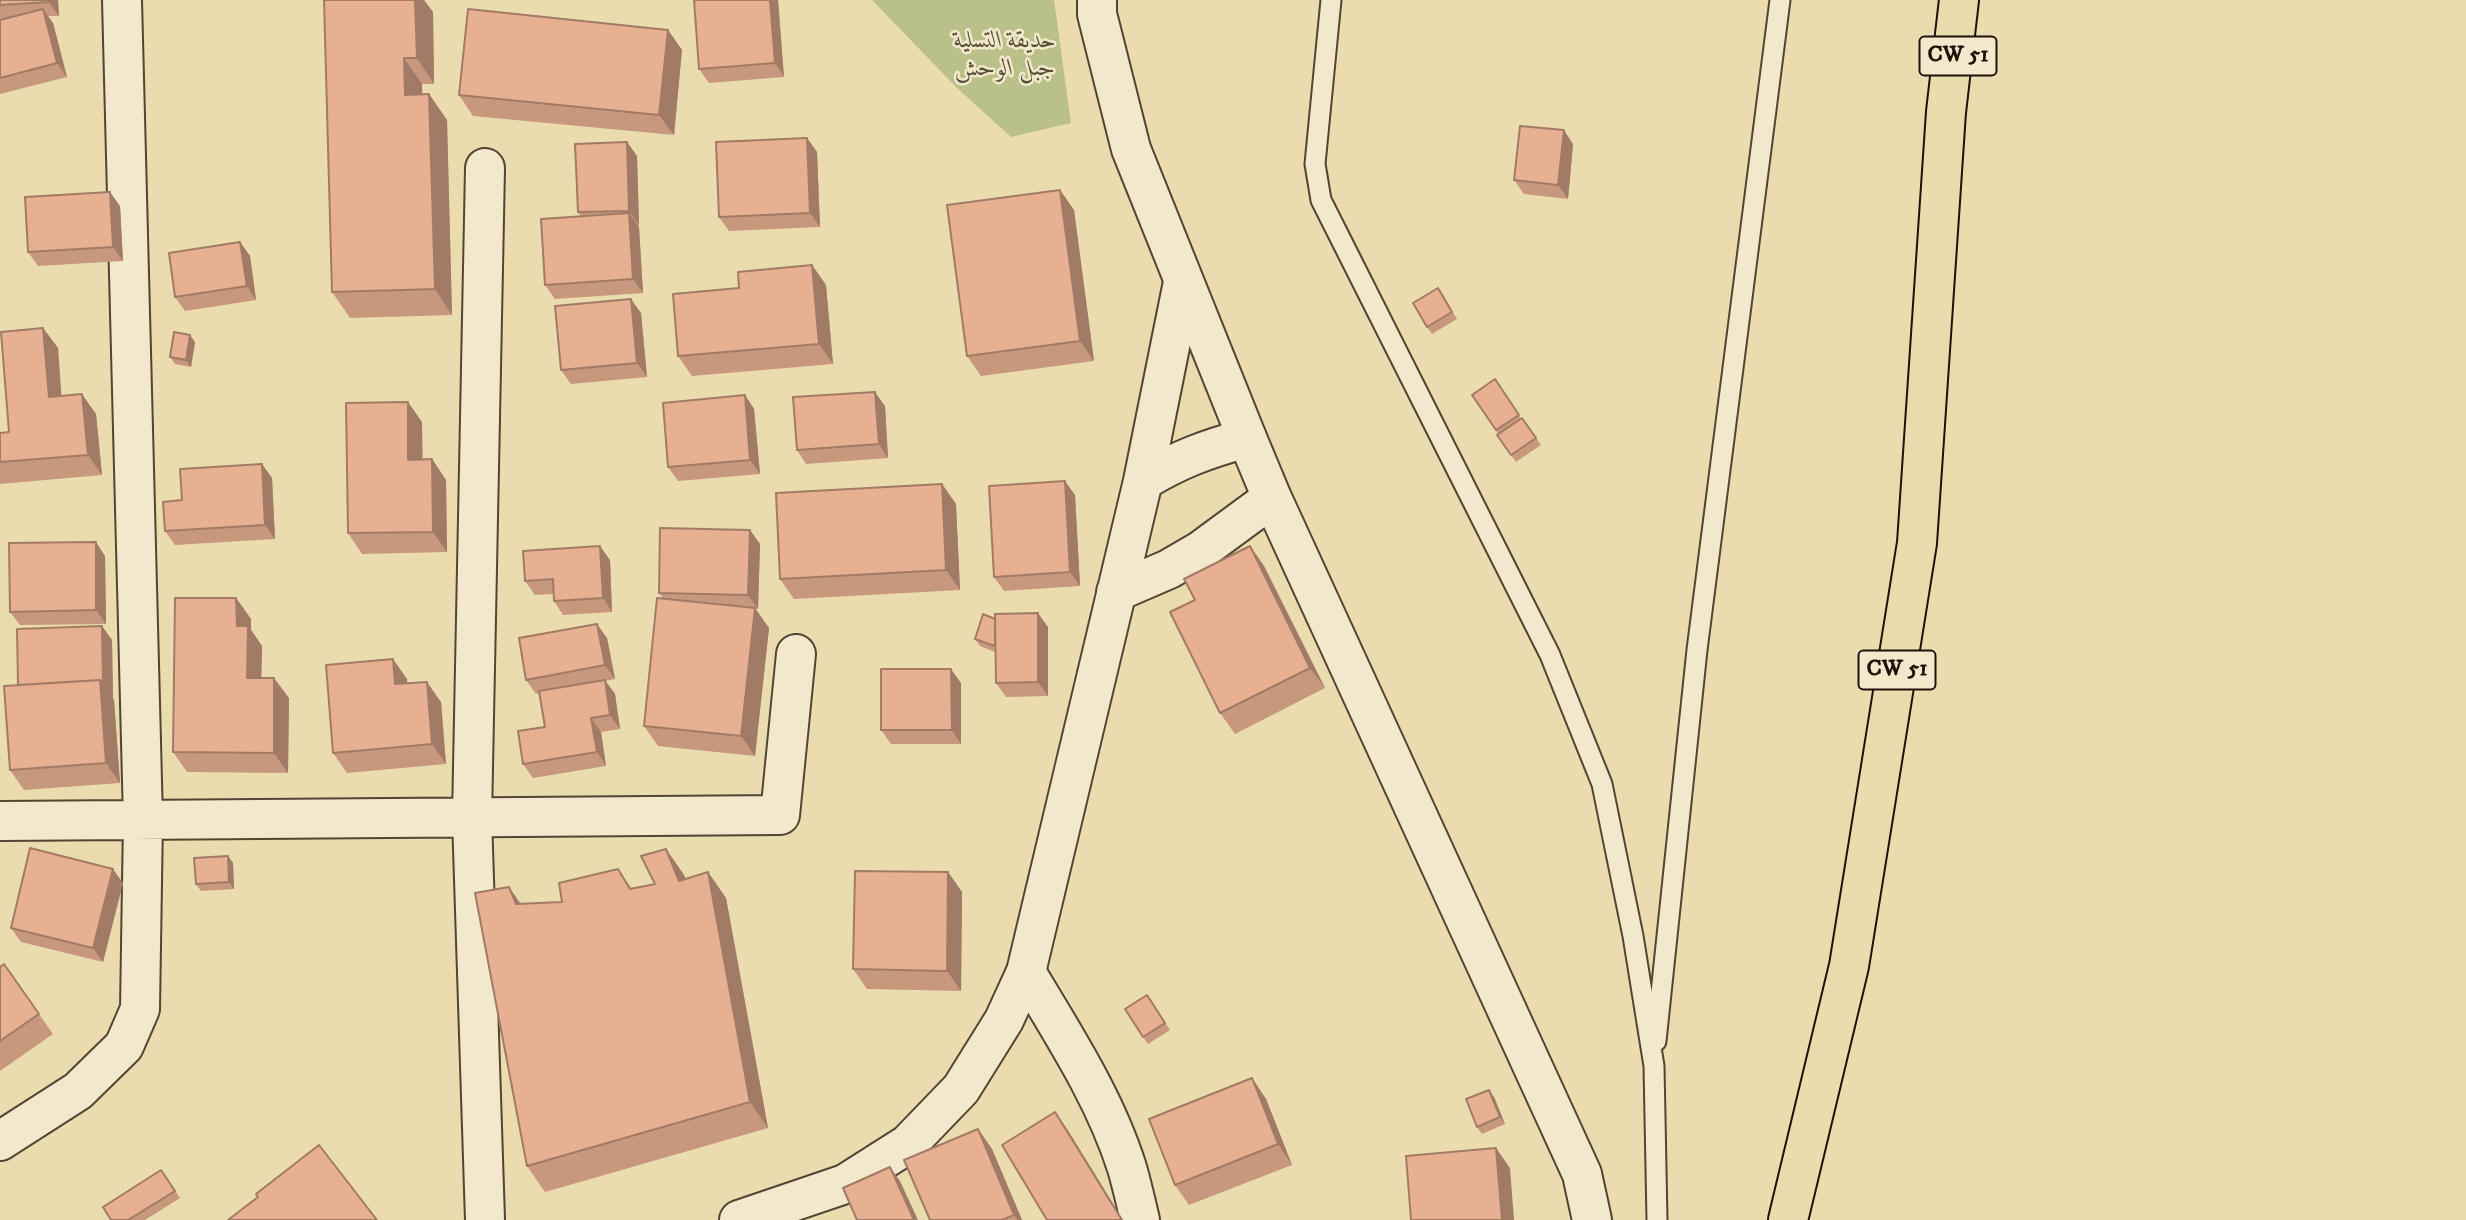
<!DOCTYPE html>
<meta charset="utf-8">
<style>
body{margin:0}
canvas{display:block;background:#ebdcaf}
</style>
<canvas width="2466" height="1220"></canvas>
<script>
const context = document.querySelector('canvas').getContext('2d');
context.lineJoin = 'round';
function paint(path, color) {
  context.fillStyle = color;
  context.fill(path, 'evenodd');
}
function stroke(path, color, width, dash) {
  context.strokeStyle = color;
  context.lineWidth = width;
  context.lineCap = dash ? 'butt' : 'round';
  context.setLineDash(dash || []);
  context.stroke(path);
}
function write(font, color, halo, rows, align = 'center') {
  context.font = font + ' "IM FELL DW Pica",Amiri,serif';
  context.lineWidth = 5;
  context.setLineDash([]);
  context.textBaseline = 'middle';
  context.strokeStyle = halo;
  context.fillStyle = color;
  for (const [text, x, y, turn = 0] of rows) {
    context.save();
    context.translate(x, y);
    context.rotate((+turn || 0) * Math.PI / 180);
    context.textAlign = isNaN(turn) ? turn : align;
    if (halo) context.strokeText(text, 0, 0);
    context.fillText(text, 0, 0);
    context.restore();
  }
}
const green = new Path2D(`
 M872,0h182l17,123 -60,14 -55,-50z`);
const service = new Path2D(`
 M1331,0l-16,164 6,36 229,455 52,129 31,152 21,130 3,154
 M1656,1041l41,-391 83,-650`);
const minor = new Path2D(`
 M1097,0v14l34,135 116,289
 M485,168l-13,649 13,403
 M0,821l780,-6 16,-161
 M1026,972c37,62 79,126 101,196 5,17 9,35 13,52
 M0,1141l78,-50 46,-45 16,-37 3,-189 -21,-820`);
const tertiary = new Path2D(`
 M1143,481l40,-199
 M1116,592l53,-23 31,-18 72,-53
 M739,1220l106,-36 63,-40 53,-55 43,-69 22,-48 117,-491c36,-22 64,-32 104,-43l25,60 310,676 10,46`);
const primary = new Path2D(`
 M1788,1220l61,-254 68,-423 29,-431 13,-112`);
const wall = new Path2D(`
 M0,0h58l1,16h-11l5,7 14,54 -67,17v-74l3,-1h-3z
 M324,0h100l9,12 1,72h-12v10h7l18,26 5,195 -102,3 -18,-26z
 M778,0l6,77 -75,6 -10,-14z
 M668,30l14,20 -8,85 -201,-19 -14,-21z
 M807,138l10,14 3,75 -91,4 -10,-14z
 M627,142l10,14 2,69h-2l2,2 4,66 -88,6 -10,-14 36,-68 -3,-5z
 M1573,144l-5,55 -44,-5 -10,-14z
 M1060,190l14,20 20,151 -113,15 -14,-20z
 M120,206l3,55 -85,5 -10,-14z
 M240,242l10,14 6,44 -71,11 -10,-14z
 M812,265l14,20 7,79 -141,12 -14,-20 61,-68z
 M1443,295l14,24 -25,15 -5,-7z
 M641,313l6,64 -76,7 -10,-14z
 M43,328l15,20 3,48 35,18 6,61 -102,9v-51l9,-1z
 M195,342l-4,25 -16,-3 -5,-7z
 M1495,379l26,40 1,-1 19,27 -25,17 -19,-27 1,-1 -26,-39z
 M745,395l9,14 6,65 -82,7 -10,-14z
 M885,406l3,52 -82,6 -9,-14z
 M422,422v38l10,-1 14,21 1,72 -85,2 -14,-21z
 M262,464l10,14 3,61 -100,6 -10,-14 17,-31z
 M942,484l14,20 4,86 -166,9 -14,-20z
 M1075,495l5,91 -76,5 -10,-14z
 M750,530l10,14 -2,65h-3l14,19 -14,128 -97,-10 -14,-20 19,-128 -4,-5z
 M1250,546l14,20 61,122 -90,46 -15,-21 -25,-113z
 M105,556l1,68 -86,1 -10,-13z
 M610,560l2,52 -49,3 -9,-14 -1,-7 -18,1 -10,-14z
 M236,598l15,21v11l11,16 -1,32 28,20 -1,75 -101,-1 -14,-20z
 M995,619l53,8v69l-42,1 -10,-14 -1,-31 -15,-6 -5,-7z
 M102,626l10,14 1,58 1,2 6,83 -96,7 -14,-20 8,-85z
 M607,638l8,41 -10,2 10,13 5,35 -19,3 5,34 -73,12 -10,-14 22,-37 -5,-34 -4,1 -10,-14z
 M407,679v4l34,19 5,62 -99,9 -14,-20z
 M961,683v61h-70l-10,-14z
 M666,849l18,26 2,4 22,-7 18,26 42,230 -223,64 -18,-26 -6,-262 41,-2 56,-33 14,20 23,-5z
 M228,856l5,7 1,26 -33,2 -5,-7z
 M948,872l14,20 -1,99 -94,-2 -14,-20z
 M123,883l-20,79 -82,-20 -10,-14z
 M4,964l49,70 -53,37v-104z
 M1152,1002l18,28 -22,14 -5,-7z
 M1252,1078l14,21 26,66 -103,40 -14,-20z
 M1494,1097l11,27 -23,10 -5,-7z
 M978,1129l14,20 30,71h-92z
 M161,1170l19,28 -35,22h-34z`);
const shadedWall = new Path2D(`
 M49,0h9l1,16 -10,-14z
 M415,0h9l9,12 1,72 -17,-26z
 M770,0h8l6,77 -9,-14z
 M43,9l10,14 14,54 -10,-14z
 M668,30l14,20 -8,85 -15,-20z
 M404,58l18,26 1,36 -18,-25z
 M429,94l18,26 5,195 -17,-26z
 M1564,130l9,14 -5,55 -10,-14z
 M807,138l10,14 3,75 -10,-14z
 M627,142l10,14 2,69 -10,-14z
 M1060,190l14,20 20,151 -14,-20z
 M110,192l10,14 3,55 -10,-14z
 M629,213l10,14 4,66 -10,-14z
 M240,242l10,14 6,44 -9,-14z
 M812,265l14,20 7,79 -14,-20z
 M631,299l10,14 6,64 -10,-14z
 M43,328l15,20 5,69 -14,-20z
 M190,335l5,7 -4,25 -5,-7z
 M875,392l10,14 3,52 -9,-14z
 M82,394l14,20 6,61 -14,-20z
 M745,395l9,14 6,65 -10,-14z
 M408,402l14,20 1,58 -15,-20z
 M432,459l14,21 1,72 -14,-20z
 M262,464l10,14 3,61 -10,-14z
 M1065,481l10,14 5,91 -10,-14z
 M942,484l14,20 4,86 -14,-20z
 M750,530l10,14 -2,65 -10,-14z
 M96,542l9,14 1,68 -10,-14z
 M600,546l10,14 2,52 -9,-14z
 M1250,546l14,20 61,122 -15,-20z
 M236,598l15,21v11l11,16 -1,52 -14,-20 -10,-52z
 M755,608l14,20 -14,128 -14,-20z
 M1038,613l10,14v69l-10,-14z
 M597,624l10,14 8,41 -10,-14z
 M102,626l10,14 1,58 -10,-14z
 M393,659l14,20 2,25 -14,-20z
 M951,669l10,14v61l-9,-14z
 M274,678l15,20 -1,75 -14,-20z
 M100,680l14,20 6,83 -14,-20z
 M605,680l10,14 5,35 -10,-14z
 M427,682l14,20 5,62 -14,-20z
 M591,718l10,14 5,34 -9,-14z
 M666,849l18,26 13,32 -18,-26z
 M228,856l5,7 1,26 -5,-7z
 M113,869l10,14 -20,79 -10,-14z
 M708,872l18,26 42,230 -18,-26z
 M948,872l14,20 -1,99 -14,-20z
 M509,887l18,26 -11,-9z
 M1252,1078l14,21 26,66 -14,-21z
 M1489,1090l5,7 11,27 -5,-7z
 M1055,1112l14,20 54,88h-1z
 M978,1129l14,20 30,71h-4l-4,-5z
 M1496,1148l14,20 4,52h-12z
 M890,1167l10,14 18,39h-4z`);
const building = new Path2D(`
 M0,0h49v2l-49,3z
 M324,0h91l2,58h-13l1,37 24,-1 6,195 -103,3z
 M694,0h76l5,63 -76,6z
 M43,9l14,54 -57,15v-58z
 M468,9l200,21 -9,85 -200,-20z
 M1520,126l44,4 -6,55 -44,-5z
 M807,138l3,75 -91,4 -3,-75z
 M627,142l2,69 -51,1 -3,-68z
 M1060,190l20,151 -113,15 -20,-151z
 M110,192l3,55 -85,5 -3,-55z
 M629,213l4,66 -88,6 -4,-66z
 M240,242l7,44 -72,11 -6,-44z
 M812,265l7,79 -141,12 -5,-62 66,-6 -1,-16z
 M1438,288l14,24 -25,15 -14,-24z
 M631,299l6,64 -76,7 -6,-64z
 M43,328l6,69 33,-3 6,61 -88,7v-29l9,-1 -8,-100z
 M174,332l16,3 -4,25 -16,-3z
 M1495,379l24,36 -23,15 -24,-35z
 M875,392l4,52 -82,6 -4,-53z
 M745,395l5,65 -82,7 -5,-64z
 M408,402v58l24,-1 1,73 -85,1 -2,-130z
 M1522,418l14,20 -25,17 -14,-20z
 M262,464l3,61 -100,6 -2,-29 19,-2 -2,-31z
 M1065,481l5,91 -76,5 -5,-91z
 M942,484l4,86 -166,9 -4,-86z
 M660,528l90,2 -2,65 -89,-2z
 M96,542v68l-86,2 -1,-69z
 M600,546l3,52 -49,3 -1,-22 -28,2 -2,-30z
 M1250,546l60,122 -90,45 -50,-101 25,-12 -11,-21z
 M175,598h61l1,28h11l-1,52h27v75l-101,-1z
 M657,598l98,10 -14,128 -97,-10z
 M1038,613v69l-42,1 -1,-69z
 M983,614l12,5v27l-20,-7z
 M597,624l8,41 -79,15 -7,-42z
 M102,626l1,58 -3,-4 -82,5 -1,-56z
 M393,659l2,25 32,-2 5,62 -99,9 -7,-88z
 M881,669h70l1,61h-71z
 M100,680l6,83 -96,7 -6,-84z
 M605,680l5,35 -19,3 6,34 -74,12 -5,-33 27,-4 -6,-36z
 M30,848l83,21 -20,79 -82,-20z
 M666,849l13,32 29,-9 42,230 -223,64 -52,-273 34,-6 7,17 46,-2 -3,-19 59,-14 12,20 25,-5 -14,-28z
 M228,856l1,26 -33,2 -2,-26z
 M855,871l93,1 -1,99 -94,-2z
 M4,964l35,50 -39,27v-74z
 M1147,995l18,28 -22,14 -18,-28z
 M1252,1078l26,66 -103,41 -26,-66z
 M1489,1090l11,27 -23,10 -11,-28z
 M1055,1112l67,108h-75l-45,-75z
 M978,1129l36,86 -12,5h-72l-26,-60z
 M319,1145l58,75h-149l30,-23 -2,-3z
 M1496,1148l6,72h-91l-5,-64z
 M890,1167l24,53h-57l-14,-32z
 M161,1170l14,21 -47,29h-17l-8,-13z`);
const shields = [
 [1958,56,77],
 [1897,670,77]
];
const shieldNames = [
 ["CW 51",1958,56],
 ["CW 51",1897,670]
];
const parkNames = [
 ["حديقة التسلية",1005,42],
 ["جبل الوحش",1005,70]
];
paint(green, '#bac089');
stroke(service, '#534434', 23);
stroke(minor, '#534434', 42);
stroke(tertiary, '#534434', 42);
stroke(primary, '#20120b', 42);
stroke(service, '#f2e8cb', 19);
stroke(minor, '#f2e8cb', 38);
stroke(tertiary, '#f2e8cb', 38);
stroke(primary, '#ebdcaf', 38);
paint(wall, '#c7977e');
paint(shadedWall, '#a27b67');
paint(building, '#e7b093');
stroke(building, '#a27b67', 2);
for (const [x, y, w] of shields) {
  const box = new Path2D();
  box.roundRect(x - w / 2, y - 19.5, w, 39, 5);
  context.fillStyle = '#f2e8cb';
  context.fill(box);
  stroke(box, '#20120b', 2);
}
write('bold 23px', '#20120b', null, shieldNames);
write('italic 24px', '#564f37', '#f2e8cb', parkNames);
</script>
